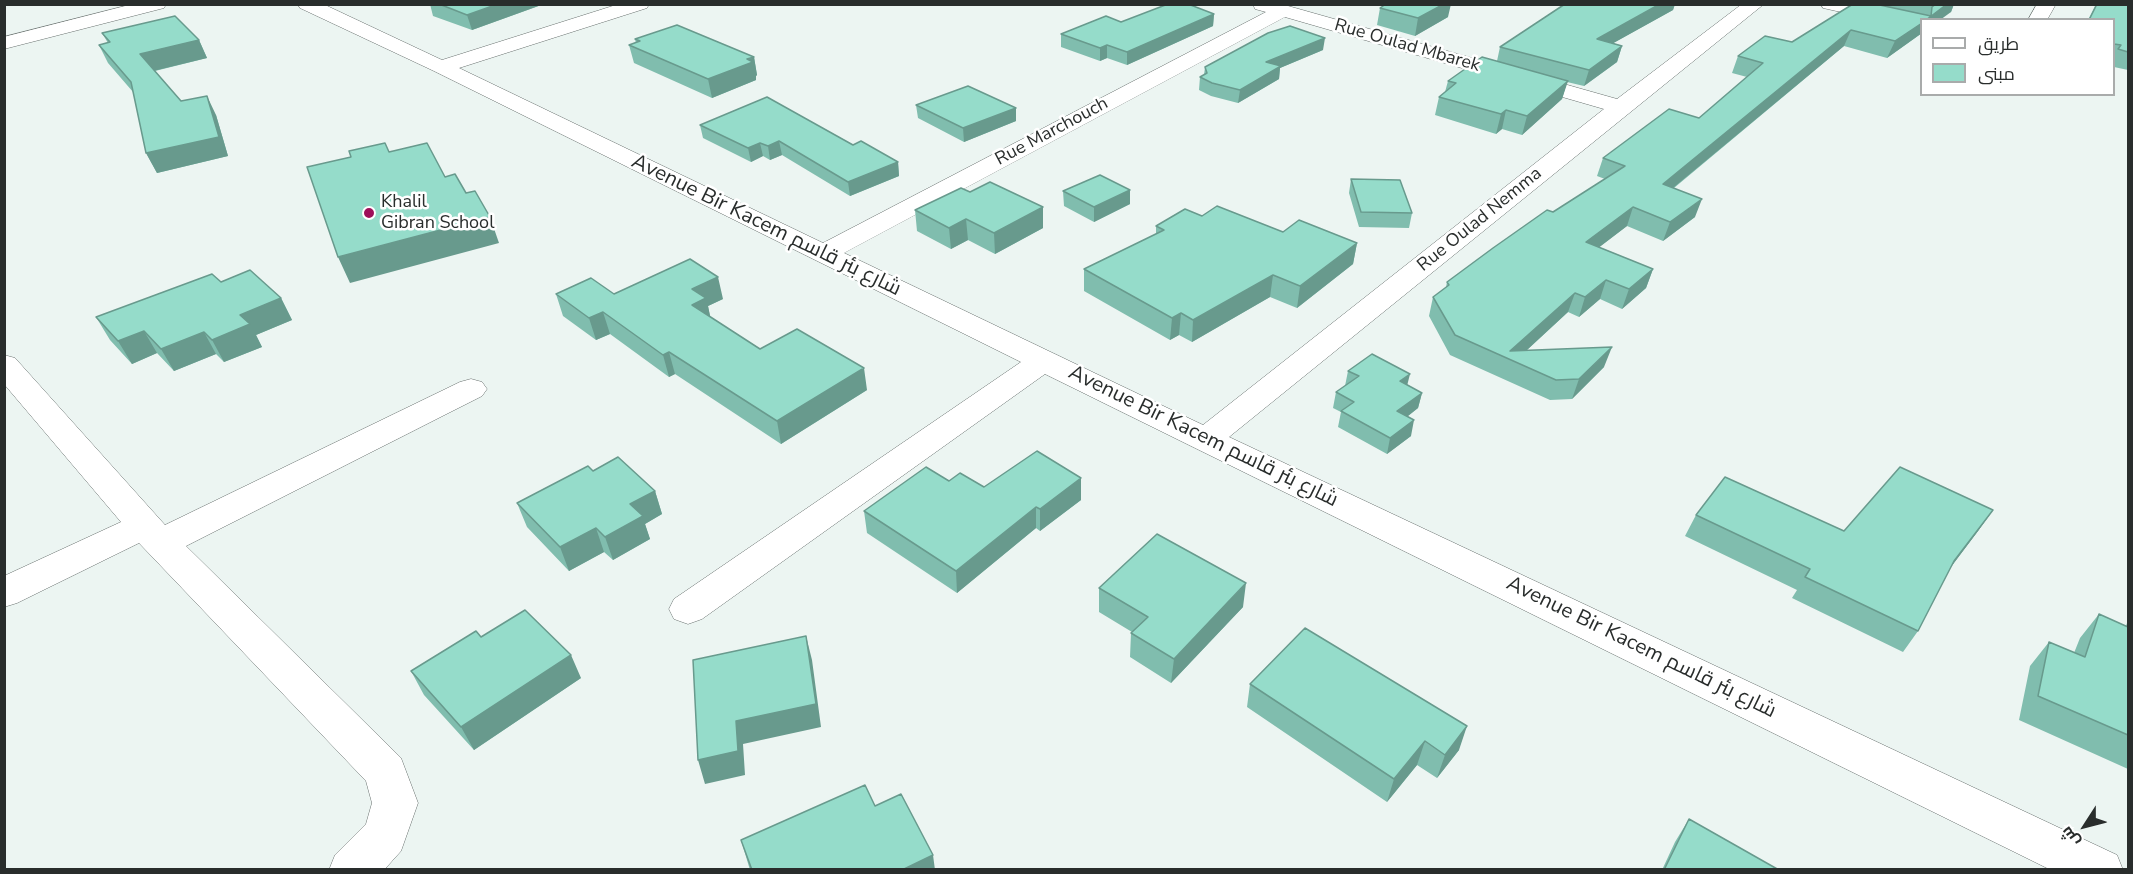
<!DOCTYPE html>
<meta charset="utf-8">
<style>
body{margin:0}
#map{position:relative;width:2133px;height:874px;overflow:hidden;background:#ecf5f2;font-family:"Nunito Sans",Cairo,sans-serif}
canvas{display:block}
.frame{position:absolute;inset:0;border:6px solid #292d2c;pointer-events:none}
.legend{position:absolute;left:1920px;top:18px;width:195px;height:78px;box-sizing:border-box;background:#fff;border:2px solid #a9abab;margin:0;padding:8px 10px;list-style:none;font-size:18px;color:#292d2c}
.legend li{display:flex;align-items:center;gap:12px;height:30px}
.legend b{width:30px;border:2px solid #a9abab}
.north{position:absolute;left:2055px;top:796px;width:60px;height:60px;-webkit-text-stroke:4px #fff;paint-order:stroke;rotate:234deg;font-size:16px;font-weight:700;line-height:24px;text-align:center;color:#292d2c}
.north::after{content:'';display:block;margin:auto;width:21px;height:27px;background:#292d2c;clip-path:polygon(50% 0,100% 100%,50% 72%,0 100%)}
</style>
<div id="map">
<canvas width="2133" height="874"></canvas>
<div class="frame"></div>
<ul class="legend">
<li><b style="height:8px;background:#fff"></b>طريق</li>
<li><b style="height:16px;background:#95dcca"></b>مبنى</li>
</ul>
<div class="north">ش</div>
</div>
<script>
const context = document.querySelector('canvas').getContext('2d');
context.lineJoin = 'round';
function stroke(path, color, width, dash) {
  context.strokeStyle = color;
  context.lineWidth = width;
  context.lineCap = dash ? 'butt' : 'round';
  context.setLineDash(dash || []);
  context.stroke(path);
}
function paint(path, color) {
  context.fillStyle = color;
  context.fill(path, 'evenodd');
}
function write(font, color, halo, rows, align = 'center') {
  context.font = font + ' "Nunito Sans",Cairo,sans-serif';
  context.lineWidth = 5;
  context.setLineDash([]);
  context.textBaseline = 'middle';
  context.strokeStyle = halo;
  context.fillStyle = color;
  for (const [text, x, y, turn = 0] of rows) {
    context.save();
    context.translate(x, y);
    context.rotate((+turn || 0) * Math.PI / 180);
    context.textAlign = isNaN(turn) ? turn : align;
    if (halo) context.strokeText(text, 0, 0);
    context.fillText(text, 0, 0);
    context.restore();
  }
}
const minor = new Path2D(`
 M298,4h25l119,56 177,-56h30l-2,4 -188,60 364,175 443,-231 -11,-3 -2,-5h28l336,95 125,-95h22l-535,433 888,418 6,15h-72l-1006,-496 -343,245 -14,5 -14,-5 -5,-10 5,-10 347,-237 -587,-291 -134,-63zM1285,17l319,92 -401,316 -359,-172z
 M1821,4h37l69,16h-5v10l-99,-22z
 M2037,4h19l-9,16h-19z
 M4,355l11,3 150,167 295,-143 11,-3 11,3 5,7 -5,7 -296,150 215,212 17,45 -17,48 -17,19h-55l6,-15 31,-31 6,-21 -6,-22 -227,-238 -122,60 -13,4v-31l117,-54 -117,-138z`);
const major = new Path2D(`
 M133,4h33l-2,4 -160,41v-12z`);
const wall = new Path2D(`
 M430,4h114l-72,26 -39,-14z
 M1565,4h110l-2,6 -60,33 9,3 -5,16 -33,24 -17,-4 -5,17 -40,36 -20,-6 -6,5 -61,-19 4,-18 6,-5 3,-11 49,-20 3,-14z
 M1853,4h101l-3,8 -29,8v13l-35,25 -43,-12 -170,142 21,29 -32,24 -36,-15 -28,21 54,22 -7,19 -24,21 -22,-10 -21,18 -11,-5 -41,38 77,17 -32,32 -22,1 -100,-45 -21,-39 4,-19 13,-10 1,-5 106,-70 52,-33 -8,-3 6,-18 96,-40 48,-41 -15,-4 6,-17 54,-14z
 M2096,4h32v66l-14,-3v-47h-26z
 M1380,8l68,9 -33,19 -38,-11z
 M1214,14l-1,12 -86,39 -20,-7 -7,3 -39,-14v-13l60,-12z
 M102,33l97,7 8,18 -52,13 26,30 35,14 12,41 -71,17 -11,-20 -13,-61 -25,-29 -9,-18 9,-2z
 M635,39l119,18 3,18 -1,1v4l-44,18 -78,-35 -5,-18 7,-2z
 M1323,50l-43,18 -1,11 -41,24 -27,-7 -12,-6 1,-13 4,-2 1,-8z
 M916,105l100,3v13l-52,21 -46,-24z
 M700,125l153,20 45,17 1,14 -49,20 -68,-41 -12,5 -7,-4 -12,6 -48,-24z
 M1351,179l61,34 -3,15 -50,-1 -10,-34z
 M1063,191l67,13 -36,18 -30,-16z
 M915,210l128,18 -48,26 -27,-14 -17,9 -34,-18z
 M1202,216l81,16 74,11 -4,21 -56,44 -27,-11 -78,45 -13,-7 -9,5 -86,-49v-22l72,-35v-8z
 M221,282l60,16 11,22 -36,15 6,12 -38,15 -8,-8 -42,17 -17,-18 -25,11 -22,-24 -14,-23z
 M556,294h58l109,5 -15,7 2,11 50,32 107,41 -86,54 -106,-70 -6,3 -59,-43 -14,6 -33,-24z
 M1348,371l59,14 15,8 -4,15 -10,8 3,20 -24,18 -49,-27 3,-15 -8,-4 3,-16 9,-6z
 M593,471l62,20 7,23 -17,10 5,15 -37,21 -9,-8 -35,19 -42,-44 -10,-24z
 M1081,478v22l-41,31 -4,-3 -79,65 -90,-60 -3,-22 85,-30 35,6z
 M1993,510l-15,21 -28,37 -32,63 -15,21 -111,-54 5,-8 -112,-54 11,-21 148,16z
 M1099,588l144,19 -72,76 -41,-26 1,-24 1,-1 -33,-20z
 M2099,614l27,12 2,-6v149l-109,-49 11,-54 19,-24 25,11 6,-15z
 M481,637l100,41 -107,72 -50,-55 -13,-24z
 M1250,684l209,66 -22,28 -20,-13 -30,37 -140,-95z
 M875,806l60,64h-185l-9,-30z
 M1689,819l90,51h-117l13,-28z`);
const shadedWall = new Path2D(`
 M498,4h46l-72,26 -5,-15z
 M1444,4h7l-3,13 -33,19 3,-18z
 M1660,4h15l-2,6 -81,45 5,-16z
 M1947,4h7l-3,8 -11,8h-14z
 M1214,14l-1,12 -86,39v-13z
 M1922,23v10l-35,25 8,-17z
 M1851,30l-7,16 -188,156 7,-18z
 M1325,38l-2,12 -43,18 -1,11 -41,24 2,-13 26,-28z
 M199,40l8,18 -58,14 -9,-18z
 M1107,45v13l-7,3v-13z
 M1622,46l-5,16 -33,24 5,-16z
 M754,57l3,18 -1,1v4l-44,18 -4,-19z
 M1568,81l-6,18 -40,36 5,-19z
 M207,96l9,19 12,41 -71,17 -11,-20z
 M1016,108v13l-52,21 -1,-14z
 M1506,110l-4,19 -6,5 5,-20z
 M779,141l3,14 -12,5 -2,-14z
 M760,143l3,13 -12,6 -3,-14z
 M898,162l1,14 -49,20 -2,-14z
 M1130,190v14l-36,18v-15z
 M1702,199l-7,18 -32,24 7,-19z
 M1043,207v21l-48,26 -1,-21z
 M1633,207l-6,19 -47,36 6,-20z
 M490,217l9,26 -149,40 -12,-26z
 M966,219l2,21 -17,9 -2,-21z
 M1357,243l-4,21 -56,44 3,-22z
 M1653,269l-7,19 -24,21 7,-20z
 M1273,275l-3,22 -78,45 1,-22z
 M718,277l5,22 -15,7 3,14 -19,-15v-16z
 M1606,280l-6,19 -21,18 6,-20z
 M1575,293l-7,19 -53,49 -5,-10z
 M281,298l11,22 -36,15 6,12 -38,15 -12,-22 28,-25z
 M603,312l7,22 -14,6 -7,-22z
 M1181,313l-2,22 -9,5 2,-22z
 M144,331l13,22 -25,11 -14,-23z
 M204,332l12,22 -42,17 -13,-22z
 M1612,347l-8,20 -32,32 7,-20z
 M669,352l6,22 -6,3 -6,-22z
 M864,368l3,22 -86,54 -4,-23z
 M1410,374l-4,16 -6,-9z
 M1422,393l-4,15 -24,19 3,-16z
 M1414,420l-3,16 -24,18 3,-16z
 M1081,478v22l-41,31v-22z
 M655,491l7,23 -17,10 5,15 -37,21 -8,-23 25,-33z
 M1036,507v21l-79,65 -1,-22z
 M1993,510l-15,21 -39,52 15,-22z
 M596,528l8,24 -35,19 -9,-24z
 M1246,583l-3,24 -72,76 3,-24z
 M806,636l6,24 9,67 -78,17 2,31 -40,9 -7,-24 38,-39z
 M571,655l10,23 -107,72 -13,-23z
 M1467,726l-8,24 -22,28 8,-23z
 M1425,741l-8,24 -30,37 7,-23z
 M933,855l2,15h-33z`);
const building = new Path2D(`
 M439,4h59l-31,11z
 M1168,4h20l26,10 -87,38 -20,-7 -7,3 -39,-14 45,-18 15,6z
 M1386,4h58l-26,14 -38,-10z
 M1565,4h95l-63,35 25,7 -33,24 -89,-23z
 M1853,4h22l56,12 1,-9 4,-3h11l-21,16h-4v3l-27,18 -44,-11 -188,154 39,15 -32,23 -37,-15 -47,35 67,27 -24,20 -23,-9 -21,17 -10,-4 -65,58 102,-4 -33,32 -23,1 -101,-45 -22,-38 16,-12 -2,-3 46,-34 54,-38 6,2 72,-46 -22,-8 66,-49 30,9 64,-55 -25,-7 27,-20 27,6z
 M2097,4h31v48l-10,-3 3,-4 -7,-1v-24h-25z
 M175,16l24,24 -59,14 41,47 26,-5 12,41 -73,16 -15,-71 -32,-37 11,-3 -8,-9z
 M677,25l77,32 -7,2 6,3 -45,17 -79,-34 11,-4 -5,-2z
 M1290,26l35,12 -59,24 15,4 -41,24 -28,-7 -12,-6 7,-4 -2,-6 63,-34z
 M1482,57l86,24 -41,35 -21,-6 -5,4 -62,-17 17,-14 -8,-2z
 M968,86l48,22 -53,20 -47,-23z
 M767,97l86,48 8,-4 37,21 -50,20 -69,-41 -11,5 -8,-3 -12,5 -48,-23z
 M385,143l4,9 38,-9 18,34 10,-3 11,19 9,-2 15,26 -152,40 -31,-90 44,-10 -2,-6z
 M1100,175l30,15 -36,17 -31,-16z
 M1351,179l49,1 12,33 -51,-1z
 M990,182l53,25 -49,26 -28,-14 -17,9 -34,-18 46,-22 9,4z
 M1217,206l66,26 16,-12 58,23 -57,43 -27,-11 -80,45 -12,-7 -9,5 -88,-49 80,-39 -8,-4 29,-17 17,7z
 M690,259l28,18 -26,12 14,9 -14,7 68,44 37,-20 67,39 -87,53 -108,-69 -6,3 -60,-43 -14,6 -33,-24 35,-16 23,16z
 M250,270l31,28 -41,17 10,9 -38,16 -8,-8 -43,17 -17,-18 -26,10 -22,-24 116,-43 9,8z
 M1372,354l38,20 -10,7 22,12 -25,18 17,9 -24,18 -49,-27 13,-9 -18,-10 23,-16 -11,-5z
 M1037,451l44,27 -41,31 -4,-2 -80,64 -92,-60 62,-44 23,14 11,-8 24,14z
 M618,457l37,34 -25,13 13,12 -38,21 -9,-9 -36,19 -43,-44 71,-37 5,5z
 M1900,467l93,43 -39,51 -36,70 -113,-54 5,-8 -114,-54 29,-38 119,54z
 M1157,534l89,49 -72,76 -43,-26 17,-16 -49,-29z
 M525,610l46,45 -110,72 -50,-56 65,-40 5,6z
 M2099,614l29,13v108l-90,-39 11,-54 36,15z
 M1305,628l162,98 -22,29 -20,-14 -31,38 -144,-95z
 M806,636l10,68 -80,17 2,30 -40,9 -5,-100z
 M865,785l10,21 26,-12 32,61 -31,15h-150l-11,-30z
 M1689,819l90,51h-115z`);
const markers = [
 [369,213,6,"#9e0f5a"]
];
const farStreetnames = [
 ["Rue Oulad Mbarek",1407,46,16],
 ["Rue Marchouch",1052,132,-28],
 ["Rue Oulad Nemma",1480,220,-39]
];
const farPoinames = [
 ["Khalil",381,203],
 ["Gibran School",381,224]
];
const streetNames = [
 ["Avenue Bir Kacem شارع بئر قاسم",766,226,26],
 ["Avenue Bir Kacem شارع بئر قاسم",1203,437,26],
 ["Avenue Bir Kacem شارع بئر قاسم",1641,648,26]
];
stroke(minor, '#68706e', 1);
stroke(major, '#68706e', 1);
paint(minor, '#fff');
paint(major, '#fff');
paint(wall, '#80bdae');
paint(shadedWall, '#689a8d');
paint(building, '#95dcca');
stroke(building, '#689a8d', 1.5);
for (const [x, y, r, color] of markers) {
  const dot = new Path2D();
  dot.arc(x, y, r, 0, 2 * Math.PI);
  context.fillStyle = color;
  context.fill(dot);
  stroke(dot, '#fff', 2);
}
write('18px', '#292d2c', '#fff', farStreetnames);
write('18px', '#292d2c', '#fff', farPoinames, 'left');
write('21px', '#292d2c', '#fff', streetNames);
</script>
